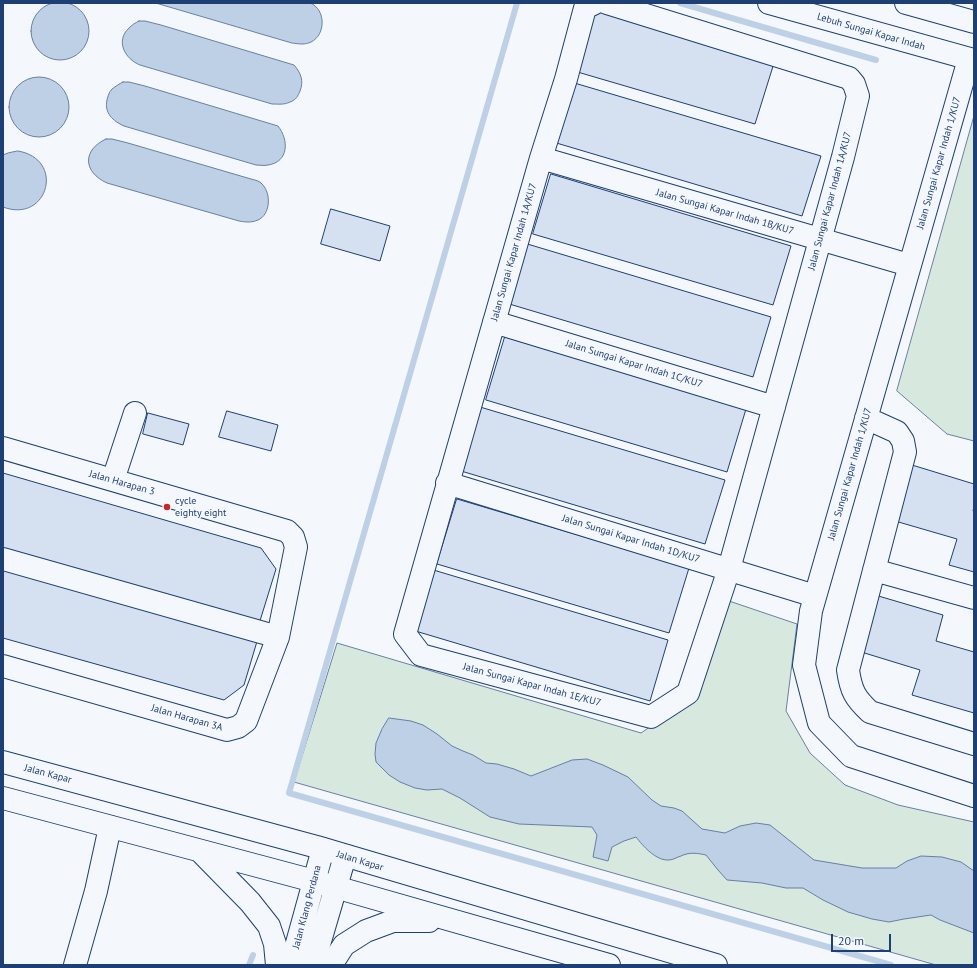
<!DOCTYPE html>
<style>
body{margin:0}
#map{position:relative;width:977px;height:968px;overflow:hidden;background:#f4f7fb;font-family:"PT Sans",sans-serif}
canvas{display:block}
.frame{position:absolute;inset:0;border:4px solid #1d3f73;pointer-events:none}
.scale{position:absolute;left:831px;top:934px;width:60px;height:18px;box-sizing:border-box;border:2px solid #1d3f73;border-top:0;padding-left:5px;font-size:12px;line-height:14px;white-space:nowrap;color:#1d3f73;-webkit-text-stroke:3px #f4f7fb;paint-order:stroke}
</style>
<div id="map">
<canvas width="977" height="968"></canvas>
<div class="frame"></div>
<div class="scale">20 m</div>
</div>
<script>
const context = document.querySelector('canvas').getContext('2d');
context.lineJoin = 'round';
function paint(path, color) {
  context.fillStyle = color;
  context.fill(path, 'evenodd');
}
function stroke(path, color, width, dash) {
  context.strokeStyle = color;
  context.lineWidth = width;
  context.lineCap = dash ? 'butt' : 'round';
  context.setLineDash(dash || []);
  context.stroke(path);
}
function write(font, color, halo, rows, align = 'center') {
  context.font = font + ' "PT Sans",sans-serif';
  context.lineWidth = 3;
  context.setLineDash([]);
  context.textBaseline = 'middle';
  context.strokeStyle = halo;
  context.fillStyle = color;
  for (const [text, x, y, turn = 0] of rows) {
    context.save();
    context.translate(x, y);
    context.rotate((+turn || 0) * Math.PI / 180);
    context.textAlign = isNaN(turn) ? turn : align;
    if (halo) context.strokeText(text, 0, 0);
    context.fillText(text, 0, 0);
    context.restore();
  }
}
const green = new Path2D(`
 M974,116v325l-27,-7 -50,-43z
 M729,601l68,23 -11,87 24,42 35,32 53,20 76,17v143h-38l-642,-183 43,-139 304,90 58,-40z`);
const water = new Path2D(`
 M31 31a29 29 0 1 1 58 0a29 29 0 1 1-58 0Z
 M156,3h154c16,6 16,32 1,39 -6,3 -12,2 -19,1z
 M139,21h6l16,4 133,40c7,8 10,16 6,26 -2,5 -4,9 -10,11 -6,3 -12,2 -18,2l-132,-39c-15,-6 -25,-24 -11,-37 3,-3 6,-5 10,-7z
 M9 107a30 30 0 1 1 60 0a30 30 0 1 1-60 0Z
 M123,82h6l16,4 133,40c11,14 11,36 -10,39 -4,1 -8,0 -12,0l-132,-39c-11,-5 -20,-13 -17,-26 1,-4 2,-8 5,-11 4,-3 7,-5 11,-7z
 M106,139h6l16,4 123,36c4,1 9,2 11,5 10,10 8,31 -4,36 -7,3 -13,2 -19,1l-132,-38c-24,-11 -25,-33 -1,-44z
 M18,151c48,8 30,73 -15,56v-52l5,-2z
 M389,718l22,3 12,4 14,9 15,12 11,5 10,4 13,8 11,1 17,5 17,7 41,-16 15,-1 16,6 25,12 24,23 9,6 13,2 8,3 20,18 23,4 15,-7 16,-3 14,2 44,35 48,8h34l11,-7 14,-5 21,1 19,5 13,9v62l-34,-13 -9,-5 -27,4 -15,3 -17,-3 -24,-7 -25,-12 -20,-12h-17l-24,-5 -35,-3 -9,-10 -12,-15c-9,-2 -17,-3 -25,1 -4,1 -8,4 -12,4 -13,1 -26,-14 -33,-23l-12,4 -12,6 -4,14 -15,-4 4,-22 -5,-8 -73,-3 -29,-7 -30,-19 -18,-9 -15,1 -12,-2 -15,-6 -11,-7 -13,-13 -1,-8 1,-11 6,-14z`);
const stream = new Path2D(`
 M517,3l-228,790 602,172
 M680,3l196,57
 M249,965l4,-10`);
const building = new Path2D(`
 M592,9l182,54 -19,61 -181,-53z
 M571,82l250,74 -19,60 -249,-74z
 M551,174l240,72 -18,59 -240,-71z
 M331,209l59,17 -10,35 -59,-17z
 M524,243l247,74 -18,60 -247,-74z
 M505,337l241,72 -19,63 -241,-72z
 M480,407l245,73 -20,64 -244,-73z
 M227,411l51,14 -7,26 -52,-14z
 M148,413l41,11 -6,21 -40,-11z
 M912,465l62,19v23l-1,4h1v61l-25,-7 8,-26 -62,-18z
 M3,473l258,75 15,21 -17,55 -256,-75z
 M457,499l232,69 -20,65 -232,-69z
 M3,563l255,75 -14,47 -20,15 -221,-62z
 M430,569l238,71 -18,61 -238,-71z
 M875,595l68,20 -7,26 38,11v61l-62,-18 8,-25 -62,-19z`);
const minor = new Path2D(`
 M595,3l-10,5 -19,71 -25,79 -136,476 16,21 230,62 37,-24 41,-124 114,-412 15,-61 -4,-12 -5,-6 -242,-75
 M769,3l205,57
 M906,3l68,19
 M969,59l-158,552 -7,54 15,58 32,33 123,40
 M541,158l368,107
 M494,322l280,85
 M866,418l31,14 6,9 2,11 -57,218c3,21 7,28 22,42l104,32
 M3,448l284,83 6,6 3,10 -18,90 -32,84 -8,6 -11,3 -224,-64
 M113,480l22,-67
 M447,483l368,113
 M3,559l275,78
 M874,570l100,28
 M75,965l21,-74 14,-64
 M291,965l32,-116
 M313,965l32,-109`);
const highway = new Path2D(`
 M3,762l314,85 399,118
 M3,798l311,83 295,84
 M201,852l49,50 19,24 6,18 2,21
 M331,965l13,-20 22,-14 27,-10h36`);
const markers = [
 [167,507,4,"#c62828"]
];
const streetNames = [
 ["Lebuh Sungai Kapar Indah",871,32,16],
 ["Jalan Sungai Kapar Indah 1/KU7",939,163,-74],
 ["Jalan Sungai Kapar Indah 1A/KU7",830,201,-75],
 ["Jalan Sungai Kapar Indah 1B/KU7",725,212,16],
 ["Jalan Sungai Kapar Indah 1A/KU7",514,252,-74],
 ["Jalan Sungai Kapar Indah 1C/KU7",634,364,17],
 ["Jalan Sungai Kapar Indah 1/KU7",850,474,-74],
 ["Jalan Harapan 3",122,483,16],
 ["Jalan Sungai Kapar Indah 1D/KU7",631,539,17],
 ["Jalan Sungai Kapar Indah 1E/KU7",532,685,15],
 ["Jalan Harapan 3A",187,718,16],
 ["Jalan Kapar",48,774,15],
 ["Jalan Kapar",360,861,17],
 ["Jalan Klang Perdana",307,907,-75]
];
const poiNames = [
 ["cycle",175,501],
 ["eighty eight",175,513]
];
paint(green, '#d7e8df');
stroke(green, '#687fa3', 1);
paint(water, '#bed0e5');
stroke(water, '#687fa3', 1);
stroke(stream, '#bed0e5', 6);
paint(building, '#d5e0f0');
stroke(building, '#1d3f73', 1);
stroke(minor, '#1d3f73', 24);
stroke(highway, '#1d3f73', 24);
stroke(minor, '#f4f7fb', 22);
stroke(highway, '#f4f7fb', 22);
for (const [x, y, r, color] of markers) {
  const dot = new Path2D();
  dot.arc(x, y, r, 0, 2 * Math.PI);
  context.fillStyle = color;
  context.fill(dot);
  stroke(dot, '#f4f7fb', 1.5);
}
write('10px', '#1d3f73', '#f4f7fb', streetNames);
write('10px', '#1d3f73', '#f4f7fb', poiNames, 'left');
</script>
